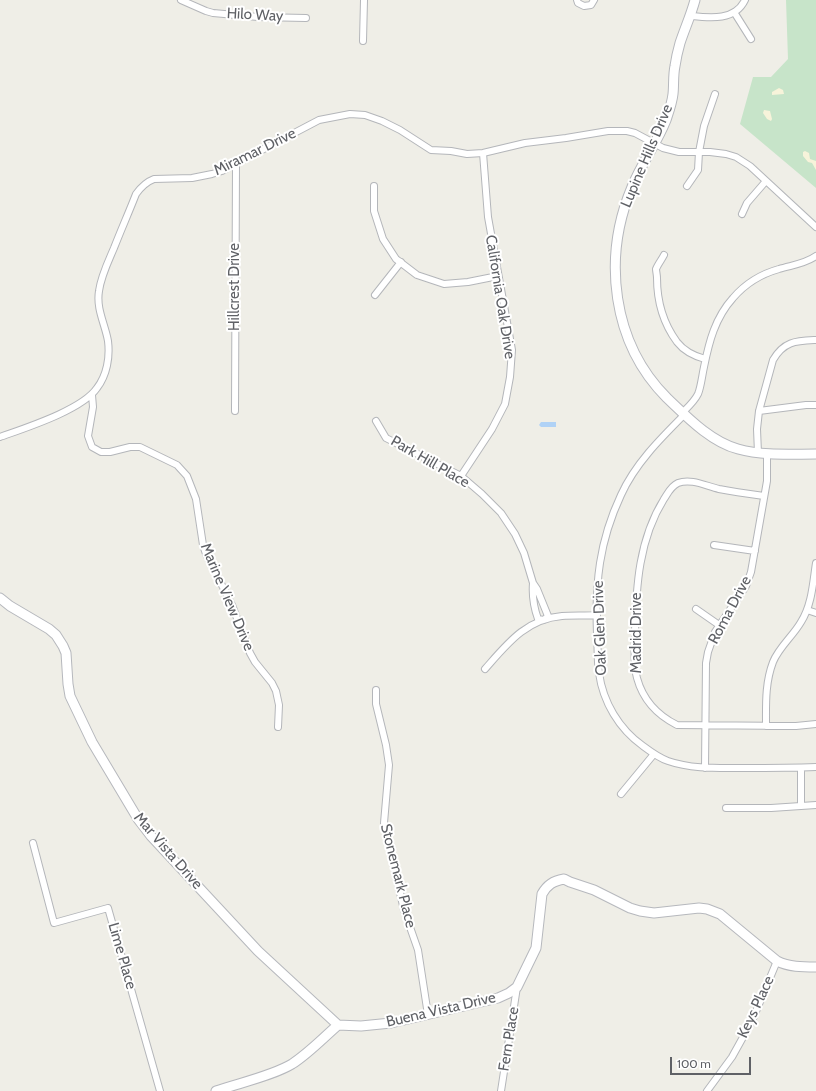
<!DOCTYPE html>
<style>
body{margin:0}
#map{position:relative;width:816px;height:1091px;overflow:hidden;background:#efeee7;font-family:Cabin,sans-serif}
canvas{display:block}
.scale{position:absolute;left:670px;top:1057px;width:81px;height:18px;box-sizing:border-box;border:2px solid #5f6166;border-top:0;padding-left:5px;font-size:12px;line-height:14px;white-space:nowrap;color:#5f6166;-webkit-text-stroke:3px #fff;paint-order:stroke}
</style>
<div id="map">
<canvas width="816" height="1091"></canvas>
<div class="scale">100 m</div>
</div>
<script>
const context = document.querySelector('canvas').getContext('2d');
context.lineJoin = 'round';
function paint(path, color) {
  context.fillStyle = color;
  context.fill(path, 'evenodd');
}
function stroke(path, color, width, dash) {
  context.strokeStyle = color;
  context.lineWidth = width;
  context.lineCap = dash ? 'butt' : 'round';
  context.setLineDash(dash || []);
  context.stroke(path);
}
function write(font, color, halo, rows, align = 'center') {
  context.font = font + ' Cabin,sans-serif';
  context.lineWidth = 4;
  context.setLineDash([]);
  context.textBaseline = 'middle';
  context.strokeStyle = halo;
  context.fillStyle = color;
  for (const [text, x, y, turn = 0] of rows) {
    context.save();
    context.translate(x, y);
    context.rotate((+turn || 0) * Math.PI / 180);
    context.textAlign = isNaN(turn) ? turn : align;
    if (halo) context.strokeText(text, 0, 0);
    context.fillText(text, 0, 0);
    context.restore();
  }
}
const green = new Path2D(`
 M786,0h30v188l-76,-64 13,-47h18l17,-18z`);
const sand = new Path2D(`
 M779,88l4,2 1,4 -12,1v-3z
 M764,110l6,1 2,8 -1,2 -4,-2 -4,-6z
 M805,151l4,2 1,6 6,2v9l-4,-7 -4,-1 -5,-6v-4z`);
const water = new Path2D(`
 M541,422h15v5h-15l-2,-2z`);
const street = new Path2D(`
 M181,0l25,11 7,2 45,4 48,1
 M577,0l1,3 6,3 7,-1 3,-5
 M734,12l17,27
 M691,16c19,2 44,5 54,-16
 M363,41l1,-41
 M374,186v25l9,28 13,20 21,16 27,9 24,-2 30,-6
 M687,186l11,-16 1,-18 5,-26 11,-32
 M742,214l5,-11 19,-22
 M664,255c-2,4 -6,9 -8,14 0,2 1,6 1,9 0,23 6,45 20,64 7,9 17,14 28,17
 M375,295l26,-33
 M92,395l1,12 -5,29 4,11 9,5h9l20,-5h10l37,18 10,11 9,23 7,46 3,9 26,51 18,48 5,9 17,21 4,8 3,14 -1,22
 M235,411l1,-248
 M759,411l47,-6h10
 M682,413c6,-6 12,-11 16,-19 3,-7 4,-18 6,-27 5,-25 11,-49 29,-69 12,-14 28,-24 46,-29 13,-4 26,-5 37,-13
 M684,415c-24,24 -49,49 -63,80 -22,47 -26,88 -24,139 1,12 0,26 2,39 4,29 20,56 44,73 8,6 16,12 25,15 23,8 49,7 72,7 26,0 51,0 76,-1
 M376,421l10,17 75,38 21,18 19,19 14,21 9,19 9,30 4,6 11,27 -4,4 -6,-1c-4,-11 -6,-24 -5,-36
 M0,437c25,-9 82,-27 97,-49 10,-13 13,-31 11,-47 -3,-17 -12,-32 -9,-50 2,-15 9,-29 15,-43 7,-18 15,-36 22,-54 5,-7 10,-12 18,-15l38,-1 20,-4 10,-3 97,-51 31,-6 15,1 17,6 18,9 31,20 20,1 16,3 16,-1 42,-10 41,-5 42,-7h19l8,2 28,15 16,4h31l16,2 10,3 14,9 66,61
 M758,453l-1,-24 2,-18 14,-51c11,-19 23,-19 43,-20
 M461,476l31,-47 13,-25 5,-27 2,-27 -24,-133 -5,-64
 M764,496c-15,-2 -30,-4 -45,-7 -13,-3 -28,-11 -41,-6 -7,3 -10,10 -14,16 -25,40 -28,87 -29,134 0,15 -2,31 2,45 6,22 20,37 40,47l119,1 20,-2
 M714,545l41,6
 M696,609l23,16
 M807,610l9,3
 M485,669c22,-25 41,-50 77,-53 11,-1 23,0 35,-1
 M376,690v14l10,41 3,20 -5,58 20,87 14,40 10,65
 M766,726c0,-22 -1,-43 7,-64 6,-15 20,-26 28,-40 11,-17 12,-40 15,-59
 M705,768l1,-105 2,-11 7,-20 31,-46 5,-14 16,-91v-28
 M801,768v38
 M621,794l33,-40
 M726,808h45l45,-3
 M33,843l21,80 54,-15 52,183
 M501,1091l16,-104
 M707,1091l25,-34 20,-36 25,-60`);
const secondary = new Path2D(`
 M695,0c-4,15 -10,28 -15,43 -2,7 -4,16 -5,23 -2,9 -1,19 -2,28 -1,9 -4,17 -7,26 -9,23 -25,44 -34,67 -30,71 -20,156 35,211 20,19 44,44 71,51 25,7 52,5 78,5
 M0,598l10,8 39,23 7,6 7,11 3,7 2,31 2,12 22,46 46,77 13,17 107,115 80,74
 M216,1091c23,-8 56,-15 76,-27 17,-11 31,-26 46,-39l23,1 30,-3 107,-25 11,-5 8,-6 19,-39 6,-54c5,-9 11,-13 22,-15l6,3 24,8 36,18 10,3 14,2 45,-5 8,1 13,5 57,47c12,6 25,6 39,6`);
const streetNames = [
 ["Hilo Way",255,15,3],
 ["Miramar Drive",255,152,-26],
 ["Lupine Hills Drive",647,156,-67],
 ["Hillcrest Drive",235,287,-90],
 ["California Oak Drive",500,297,81],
 ["Park Hill Place",430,462,30],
 ["Marine View Drive",227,597,67],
 ["Roma Drive",730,610,-62],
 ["Oak Glen Drive",600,628,-92],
 ["Madrid Drive",637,633,-90],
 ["Mar Vista Drive",168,851,49],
 ["Stonemark Place",398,876,76],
 ["Lime Place",122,956,74],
 ["Keys Place",756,1007,-65],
 ["Buena Vista Drive",441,1010,-13],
 ["Fern Place",509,1039,-81]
];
paint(green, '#c7e4c9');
paint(sand, '#f7f3da');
paint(water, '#b0d2f6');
stroke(street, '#b4b6ba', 8);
stroke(secondary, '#b6b8bd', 11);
stroke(street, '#fff', 6);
stroke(secondary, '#fff', 9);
write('15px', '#5f6166', '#fff', streetNames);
</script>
